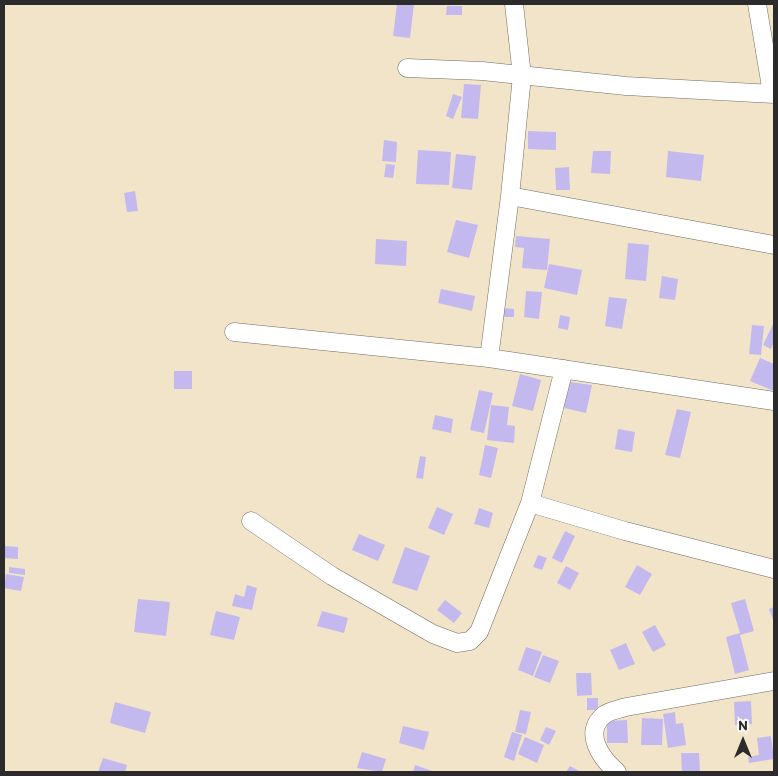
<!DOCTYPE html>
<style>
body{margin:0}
#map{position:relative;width:778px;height:776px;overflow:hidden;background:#f2e4c8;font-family:Itim,sans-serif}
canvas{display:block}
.frame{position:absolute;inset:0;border:5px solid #2b2b2b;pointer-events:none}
.north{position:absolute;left:718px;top:716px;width:50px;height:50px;-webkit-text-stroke:4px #fdfcf7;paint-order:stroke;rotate:0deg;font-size:14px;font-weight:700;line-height:20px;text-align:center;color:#2b2b2b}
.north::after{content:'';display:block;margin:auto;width:18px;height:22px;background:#2b2b2b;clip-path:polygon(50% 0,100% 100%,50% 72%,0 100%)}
</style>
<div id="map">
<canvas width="778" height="776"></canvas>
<div class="frame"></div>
<div class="north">N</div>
</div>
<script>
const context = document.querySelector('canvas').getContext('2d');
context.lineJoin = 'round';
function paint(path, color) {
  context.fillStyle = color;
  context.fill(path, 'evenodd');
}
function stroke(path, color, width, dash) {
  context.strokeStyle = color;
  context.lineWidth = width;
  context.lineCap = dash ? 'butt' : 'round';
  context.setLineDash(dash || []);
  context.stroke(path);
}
const building = new Path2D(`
 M397,4h17l-4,34 -17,-2z
 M447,6h15v9h-16z
 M464,84l17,1 -3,34 -17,-1z
 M453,94l9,3 -9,22 -7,-3z
 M528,131l28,1v18l-28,-1z
 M384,140l13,2 -1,20 -14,-1z
 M418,150l33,2 -2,33 -33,-1z
 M593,151h18l-1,23 -19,-1z
 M668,151l36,4 -3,26 -35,-4z
 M456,154l20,2 -4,34 -20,-2z
 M386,164l9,1 -2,13 -9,-1z
 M569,167l1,23h-14l-1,-22z
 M135,191l3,20 -11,1 -3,-19z
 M456,220l22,5 -9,33 -22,-6z
 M516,236l34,3 -3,31 -25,-2 2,-20 -9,-1z
 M376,239l31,2 -1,25 -31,-2z
 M628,243l21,2 -3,36 -21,-2z
 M549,264l33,6 -5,25 -33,-7z
 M662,276l16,3 -3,21 -16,-2z
 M441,289l34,7 -3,15 -34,-8z
 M526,291l16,1 -3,27 -15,-2z
 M609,297l18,2 -5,30 -17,-3z
 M503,308l11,1v8h-11z
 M560,315l10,2 -2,13 -10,-2z
 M774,322v20l-3,7 -8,-4z
 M752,325l12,1 -3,29 -12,-1z
 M760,358l14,6v27l-24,-10z
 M174,371h18v18h-18z
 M520,374l21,6 -8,31 -21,-5z
 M570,382l22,3 -6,28 -22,-5z
 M479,390l14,3 -9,40 -14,-3z
 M491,405l18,2 -2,18 8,1 -1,17 -27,-3z
 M677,409l14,3 -11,46 -15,-3z
 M435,415l18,4 -2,14 -19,-4z
 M618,429l17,3 -3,20 -17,-3z
 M485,445l13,3 -7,30 -12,-3z
 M420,456l6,1 -3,22 -7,-1z
 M437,507l16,7 -9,21 -16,-7z
 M479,508l14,5 -4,15 -15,-4z
 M565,531l10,5 -13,27 -10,-5z
 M359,534l26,11 -7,16 -26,-11z
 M4,546l14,1v12l-14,-1z
 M405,547l25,9 -13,35 -25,-8z
 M538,555l9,3 -5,12 -9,-3z
 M637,565l15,9 -12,21 -15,-8z
 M566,566l13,7 -9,17 -13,-7z
 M9,567l16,2v6l-16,-2z
 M6,574l18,3 -3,14 -17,-3z
 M247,585l10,3 -5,22 -20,-4 3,-12 9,3z
 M138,599l32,3 -4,34 -32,-4z
 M745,599l9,32 -14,4 9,35 -14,4 -9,-37 14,-4 -9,-30z
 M445,600l17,13 -8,10 -17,-13z
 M774,607v15l-5,-13z
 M216,611l24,6 -6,23 -24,-5z
 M322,611l26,7 -4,15 -27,-7z
 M655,625l11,20 -13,7 -11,-20z
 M626,643l9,21 -16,6 -9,-20z
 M526,647l16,5 -9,24 -15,-6z
 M543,655l16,6 -9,22 -16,-6z
 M576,673h15l1,22 -15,1z
 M587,698h11v12h-11z
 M751,701l1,23 -17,1 -1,-23z
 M115,702l36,10 -6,21 -35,-10z
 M520,710l11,2 -5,22 -11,-2z
 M675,712l1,12 7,-1 3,22 -18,3 -5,-34z
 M642,718l21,1 -1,26h-21z
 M627,720l1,23h-21v-22z
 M403,726l26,6 -5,18 -25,-7z
 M546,727l10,4 -7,14 -9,-5z
 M512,732l10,3 -8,26 -10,-4z
 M771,736l3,23 -25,4 -1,-6 11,-2 -2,-17z
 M525,737l19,8 -7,18 -19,-9z
 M362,752l24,7 -4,13 -25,-4z
 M681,753h18l1,19h-18z
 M103,758l24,7 -2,7h-27z
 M415,765l20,7h-22z
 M570,766l11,6h-15z`);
const minor = new Path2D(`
 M757,4l15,89
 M407,68l75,3 144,15 148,8
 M510,196l264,49
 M234,332l255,26 285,43
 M489,358l21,-162 12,-120 -8,-72
 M530,503l95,28 149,38
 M251,521l81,55 101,58 24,9 13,-2 9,-9 51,-129 34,-134
 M617,772c-15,-13 -35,-39 -13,-57 5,-4 16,-6 22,-8l148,-26`);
paint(building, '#c4b9ef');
stroke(minor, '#716c62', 19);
stroke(minor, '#fff', 18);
</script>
